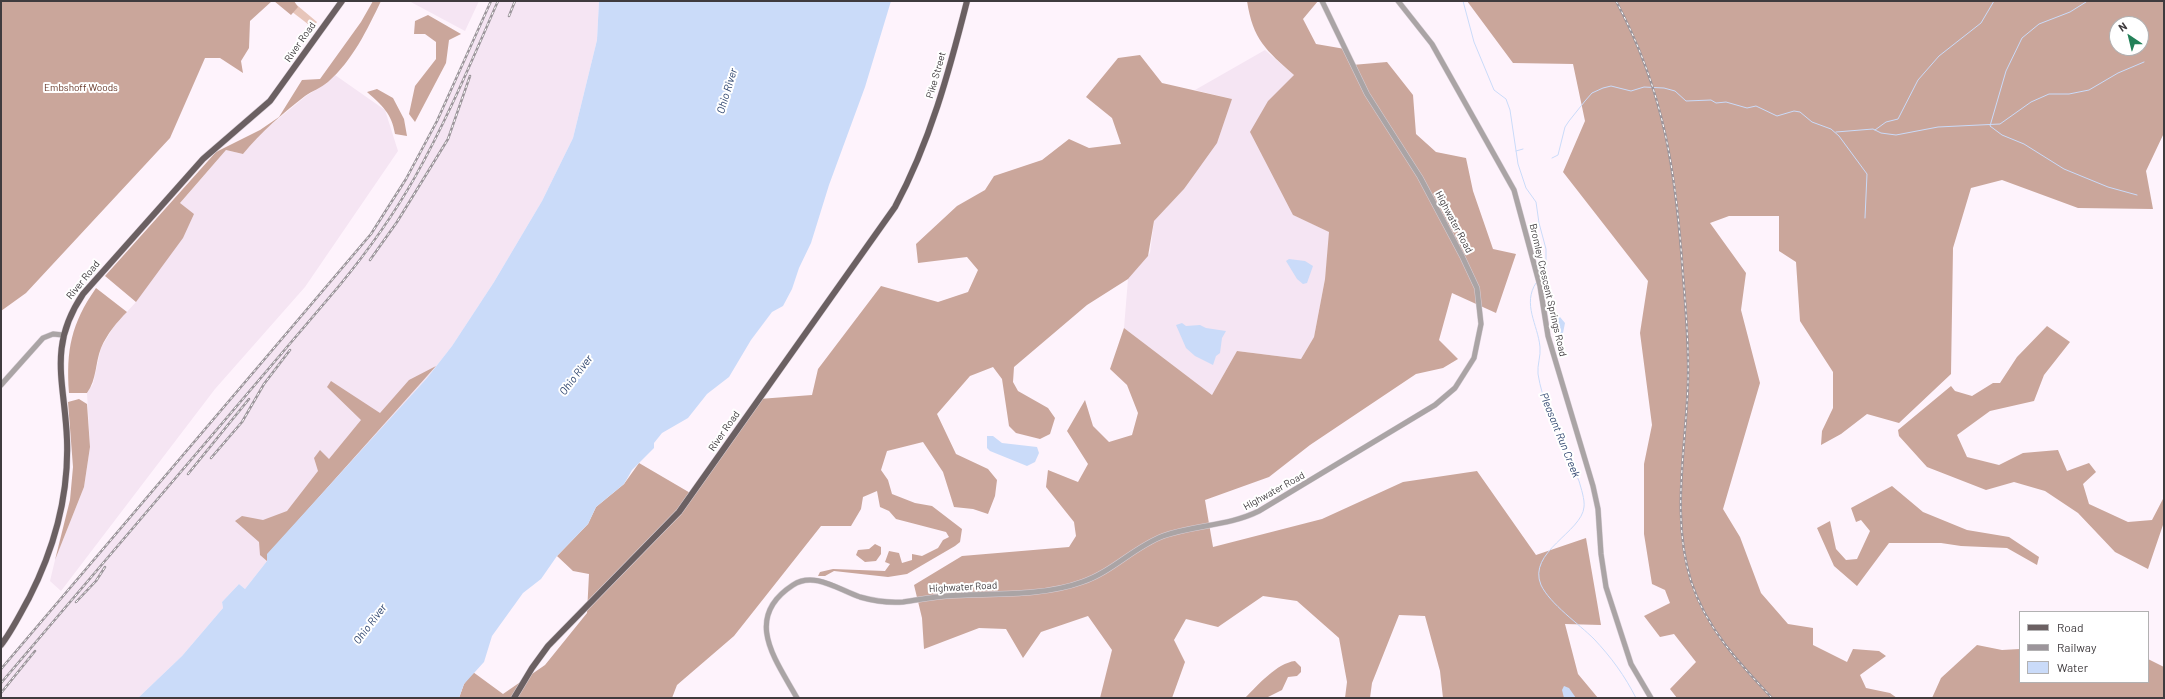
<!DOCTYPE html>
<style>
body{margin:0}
#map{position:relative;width:2165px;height:699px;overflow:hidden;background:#fef3fc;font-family:Barlow,sans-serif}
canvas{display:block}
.frame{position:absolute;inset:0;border:2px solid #3f3b3e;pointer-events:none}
.legend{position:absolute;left:2019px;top:611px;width:130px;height:72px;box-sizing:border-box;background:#fff;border:1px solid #b2b1b2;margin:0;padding:5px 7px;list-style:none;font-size:12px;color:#3f3b3e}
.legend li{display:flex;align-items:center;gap:8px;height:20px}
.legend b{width:20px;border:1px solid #b2b1b2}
.north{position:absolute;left:2109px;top:16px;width:40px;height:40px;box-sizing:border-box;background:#fff;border:1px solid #b2b1b2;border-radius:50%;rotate:325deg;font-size:11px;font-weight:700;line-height:16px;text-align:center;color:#3f3b3e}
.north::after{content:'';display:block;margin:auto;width:14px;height:18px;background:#238158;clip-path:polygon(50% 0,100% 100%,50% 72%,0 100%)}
</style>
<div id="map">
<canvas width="2165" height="699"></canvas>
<div class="frame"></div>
<ul class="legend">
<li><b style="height:5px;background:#6b6062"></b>Road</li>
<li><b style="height:5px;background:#9c959b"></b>Railway</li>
<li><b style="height:11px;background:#cadbf9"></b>Water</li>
</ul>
<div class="north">N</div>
</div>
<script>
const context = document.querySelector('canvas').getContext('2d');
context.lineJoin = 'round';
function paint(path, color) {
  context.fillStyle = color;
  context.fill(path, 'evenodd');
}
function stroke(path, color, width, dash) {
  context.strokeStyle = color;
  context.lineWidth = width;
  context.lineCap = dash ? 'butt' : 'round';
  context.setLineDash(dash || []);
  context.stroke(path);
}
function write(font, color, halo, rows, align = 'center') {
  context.font = font + ' Barlow,sans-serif';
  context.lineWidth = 4;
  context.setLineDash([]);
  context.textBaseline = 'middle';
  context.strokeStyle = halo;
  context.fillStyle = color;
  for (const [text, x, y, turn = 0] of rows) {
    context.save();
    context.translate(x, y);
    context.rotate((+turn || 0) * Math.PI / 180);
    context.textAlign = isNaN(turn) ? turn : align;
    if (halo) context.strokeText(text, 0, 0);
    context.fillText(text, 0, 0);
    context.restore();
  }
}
const built = new Path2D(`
 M409,1h70l-14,30z
 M491,1h108l-2,39 -24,98 -31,63 -48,81 -42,64 -25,32 -159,176 -1,7 -22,28 -6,-5 -17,18 1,6 -41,48 -44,42h-137v-29l370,-435 35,-55 31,-58z
 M1265,50l29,25 -26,26 25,114 37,17 -5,47 -11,58 -13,22 -64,-8 -25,44 -88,-67 4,-49 22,-26 4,-32 30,-32 48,-90 -37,-9z
 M335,75l50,35 13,41 -93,136 -90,102 -154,202 -11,-10 5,-21 29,-73 6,-40 -3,-54 6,-9 8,-36 13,-22 22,-24 44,-99 46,-53 17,4 18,-21 45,-37 21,-13z`);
const green = new Path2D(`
 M278,1h14l25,21 -4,6z`);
const forest = new Path2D(`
 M1,1h271l-22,20 -1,27 -8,13 2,12 -23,-15h-15l-35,80 -144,155 -25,18z
 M274,1h20l4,6 -7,8z
 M373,1h8c-14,29 -28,59 -53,81 -7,6 -16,9 -23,14 -23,18 -44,36 -62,58l-17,-4 -46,53 14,11 -11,24 -47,64 -31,-26 111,-124 44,-22 19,-13 23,-37 18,-1 41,-57z
 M1247,1h71l-15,18 13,25 29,5 7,16 35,-3 26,33 3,39 20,18 30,6 7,33 20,58 23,5 -20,59 -44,-20 -13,47 19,19 -15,9 -27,6 -106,71 -41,32 -64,23 8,47 109,-28 81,-37 74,-11 59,84 50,-17 15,87 -36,-1 13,50 20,24h-155l-3,-27 -15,-55 -26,-1 -27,68 -2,15h-25l2,-16 -8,-44 -42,-37 -34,-5 -45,31 -32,-8 -12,21 11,22 -13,36h-72l12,-48 -24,-34 -47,16 -18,26 -17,-29 -27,-1 -55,21 -2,-31 -8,-33 48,-29 107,-9 7,-11 -2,-14 -28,-35 2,-17 30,12 10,-18 -21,-33 18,-31 8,26 16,16 23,-7 6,-22 -11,-28 -17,-16 14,-41 88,67 25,-44 64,8 13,-22 11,-58 4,-47 -36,-17 -43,-83 18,-31 26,-26c-28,-25 -41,-35 -47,-74z
 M1467,1h697v132l-18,38 7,38 -75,-1 -76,-28 -31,8 -18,60 -2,126 -52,49 -32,-9 -26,20 -20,11 1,-14 11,-23v-36l-33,-51 -4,-59 -17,-11v-35h-50l-19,7 36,50 -5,37 19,73 -37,126 17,28 21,56 27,31 25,4v17l34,17 6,-13 26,2 7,5 -26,19 6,13 24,5 7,5h-220l-7,-9 26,-27 -22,-28 -14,3 -16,-21 26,-13 -5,-13 -13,-6 -8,-50v-70l8,-39 -12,-92 8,-52 -85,-109 22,-51 -12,-57 -60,-1zM2117,24h24v24h-24z
 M428,15l33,19 -12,6 -3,23 -31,59 -6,-8 6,-28 21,-27v-17l-11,-8h-11l1,-13z
 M1140,55l22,28 70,16 -15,44 -33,46 -30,32 -6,35 -20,23 -41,26 -73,62 -1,15 5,9 30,17 7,10 -5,16 -10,5 -24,-6 -7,-7 -7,-47 -9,-12 -23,9 -33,38 19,40 32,15 9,11 -2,16 -7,18 -15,-5 -19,-2 -11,-35 -20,-30 -36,9 -6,19 7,10 4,14 23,9 17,3 30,23 -2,13 -5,4 -48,28 -19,3 -54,-6 -9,5h-7l2,-4 13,-3 52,2 5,-7 -5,-2 4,-11 10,2 3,10 10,-3v-6l10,2 16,-8 5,-8 6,-3 -3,-5 -50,-13 -7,-8 -9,-4 -3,-16 -14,6 -2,12 -10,17h-30l-87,110 -57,49 -5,13h-213l5,-14 9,-12 30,22 42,-29 42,-52 2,-39 -16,-3 -16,-15 31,-32 8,-17 28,-23 15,-21 53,31 67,-95 53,-4 6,-26 63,-83 57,16 30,-10 10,-22 -11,-13 -49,6 -2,-19 41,-38 28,-16 9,-14 48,-16 27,-21 20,9 32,-4 -9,-26 -26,-21 32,-39z
 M377,89l16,9 11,21 3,17 -12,-2c-3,-20 -13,-29 -28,-42z
 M96,288l31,24c-10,10 -20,22 -26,36 -6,15 -4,31 -14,45h-18c-3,-43 2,-69 27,-105z
 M2047,326l23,16 -26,33 -10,26 -44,10 -33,24 10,22 32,8 24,-12 35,-3 9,21 22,-8 7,9 -13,12 6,20 39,18 24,-2 12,-23v25l-16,47 -33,-17 -37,-39 -33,-22 -31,-9 -28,8 -59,-23 -28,-31 -1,-6 53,-44 4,5 17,5 21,-13h7l17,-26z
 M436,366l-168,188 -1,7 -7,-6 -1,-13 -24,-21 7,-5 21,4 24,-9 31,-40 -4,-13 6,-8 9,9 32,-39 -34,-33 4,-6 49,32 29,-33z
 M79,399l8,5 3,43 -6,40 -29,73 15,-60 3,-33 -5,-65z
 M1892,486l31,26 44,18 42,7 30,20 -2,8 -30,-17 -46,-2 -20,-3h-52l-32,43 -23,-20 -17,-38 13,-7 6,28 10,11 11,-1 13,-28 -9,-11 -5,2 -5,-14z
 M875,544l6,3v7l-5,7 -11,1 -9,-7 2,-5 11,-1z
 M1977,645l25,5 18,-1v33h128v-23l16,8v31h-232l9,-20z
 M1295,661l6,6v5l-4,4 -9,1 -6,13 -16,8h-21c13,-13 32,-35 50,-37z`);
const water = new Path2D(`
 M599,1h292l-26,86 -36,98 -18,58 -12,25 -7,21 -9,17 -11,6 -21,28 -22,37 -22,17 -19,24 -26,15 -8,10v5l-22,22 -8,14 -28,23 -8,17 -31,32 -16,23 -18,14 -31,43 -8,26 -20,22 -5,14h-321l44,-42 41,-48 -1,-6 17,-18 6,5 22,-28v-7l160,-176 25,-32 42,-64 48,-81 31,-63 24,-98z
 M1289,259l16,2 8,5 -6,17 -4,1 -6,-5 -11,-18z
 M1560,317l5,6 -2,10 -4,1 -3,-14z
 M1182,323l4,3 14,-1 6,3 20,3 -4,7 -2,15 -4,3 -3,9 -18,-9 -9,-8 -10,-23z
 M987,436h6l9,7 35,4 2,6 -4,9 -8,4 -37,-15 -3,-3z
 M1564,686l5,2 7,10h-12l-2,-8z`);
const stream = new Path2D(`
 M1463,1l11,41 20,48 12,9 4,11 8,54 8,24 10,14 3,21 7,26v21l-5,7
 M2086,2l-16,10 -31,12 -17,14 -16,33 -16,55 12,9 22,9 40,25 44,18 29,8
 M1875,130l11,-8 12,-3 20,-39 21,-24 42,-33 13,-22
 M1836,132l37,-3 8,4 15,2 42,-8 62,-3 31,-22 18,-8h20l20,-4 29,-17 26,-11
 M1516,151l7,-2
 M1552,158l6,-3 7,-28 4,-6 16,-20 7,-8 11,-5 8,-2 20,5 13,-4 20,1 11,3 11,10 25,-1 5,3 10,-1 21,6 9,-2 21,10 17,-5 6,1 12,10 19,7 8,7 28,38 -2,44
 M1536,283c-14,21 2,42 4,64 1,9 -3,18 -2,27 4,25 16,53 26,77 4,10 11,19 15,30 2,7 6,19 5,26 -2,25 -57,45 -43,78 9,19 38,39 53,54 17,18 31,37 42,59`);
const minor = new Path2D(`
 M1398,1l34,43 82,146 26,96 8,50 45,150 5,23 3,45 5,33 25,77 20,34
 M1,385l42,-47 10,-4 10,1
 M797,698c-21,-38 -55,-80 -4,-113 21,-14 46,5 67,12 14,4 29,6 43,5 15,-2 29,-5 43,-6 44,-3 95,1 136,-14 30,-10 52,-35 81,-46 31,-11 66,-10 96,-25l176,-106 20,-17 19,-30 7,-34 -4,-36 -15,-32 -42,-79 -53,-83 -45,-93`);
const major = new Path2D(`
 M1,645c11,-14 19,-31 28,-47 25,-49 40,-102 38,-158 -2,-57 -20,-93 16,-146l120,-135 67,-58 72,-100
 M514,698l18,-30 16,-22 131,-134 216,-305c35,-65 54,-135 72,-206`);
const rail = new Path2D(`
 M1616,1c49,91 60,173 67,274 3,36 6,71 5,107 -2,66 -17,135 3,199 15,47 48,82 81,117
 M509,16l6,-15
 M370,260l27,-38 51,-83 22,-63
 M211,458l31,-36 22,-38 26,-34
 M188,474l61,-75
 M76,602l20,-21 9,-14
 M1,669l370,-435 35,-55 31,-58 54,-120
 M1,683l338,-397c28,-34 54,-70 76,-109 32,-57 57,-117 83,-176
 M1,693l34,-42`);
const streetNames = [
 ["River Road",300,42,-55],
 ["Pike Street",936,75,-74],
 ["Highwater Road",1454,222,62],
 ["River Road",83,280,-51],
 ["Bromley Crescent Springs Road",1548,290,77],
 ["River Road",724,431,-55],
 ["Highwater Road",1274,491,-29],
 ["Highwater Road",963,587,-3]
];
const parkNames = [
 ["Embshoff Woods",81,88]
];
const waterNames = [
 ["Ohio River",727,91,-73],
 ["Ohio River",576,375,-53],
 ["Pleasant Run Creek",1560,435,68],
 ["Ohio River",370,624,-53]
];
paint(built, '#f5e5f3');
paint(green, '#e7c5ba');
paint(forest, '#caa69b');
paint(water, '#cadbf9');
stroke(stream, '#cadbf9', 1);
stroke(minor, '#d8ced6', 6);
stroke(major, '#d8ced6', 7);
stroke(minor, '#aaa4a5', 5);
stroke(major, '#6b6062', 6);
stroke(rail, '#9c959b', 2.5);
stroke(rail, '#fff', 1, [3]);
write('10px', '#3f3b3e', '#fff', streetNames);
write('10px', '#643323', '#fff', parkNames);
write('italic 11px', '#314770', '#fff', waterNames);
</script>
